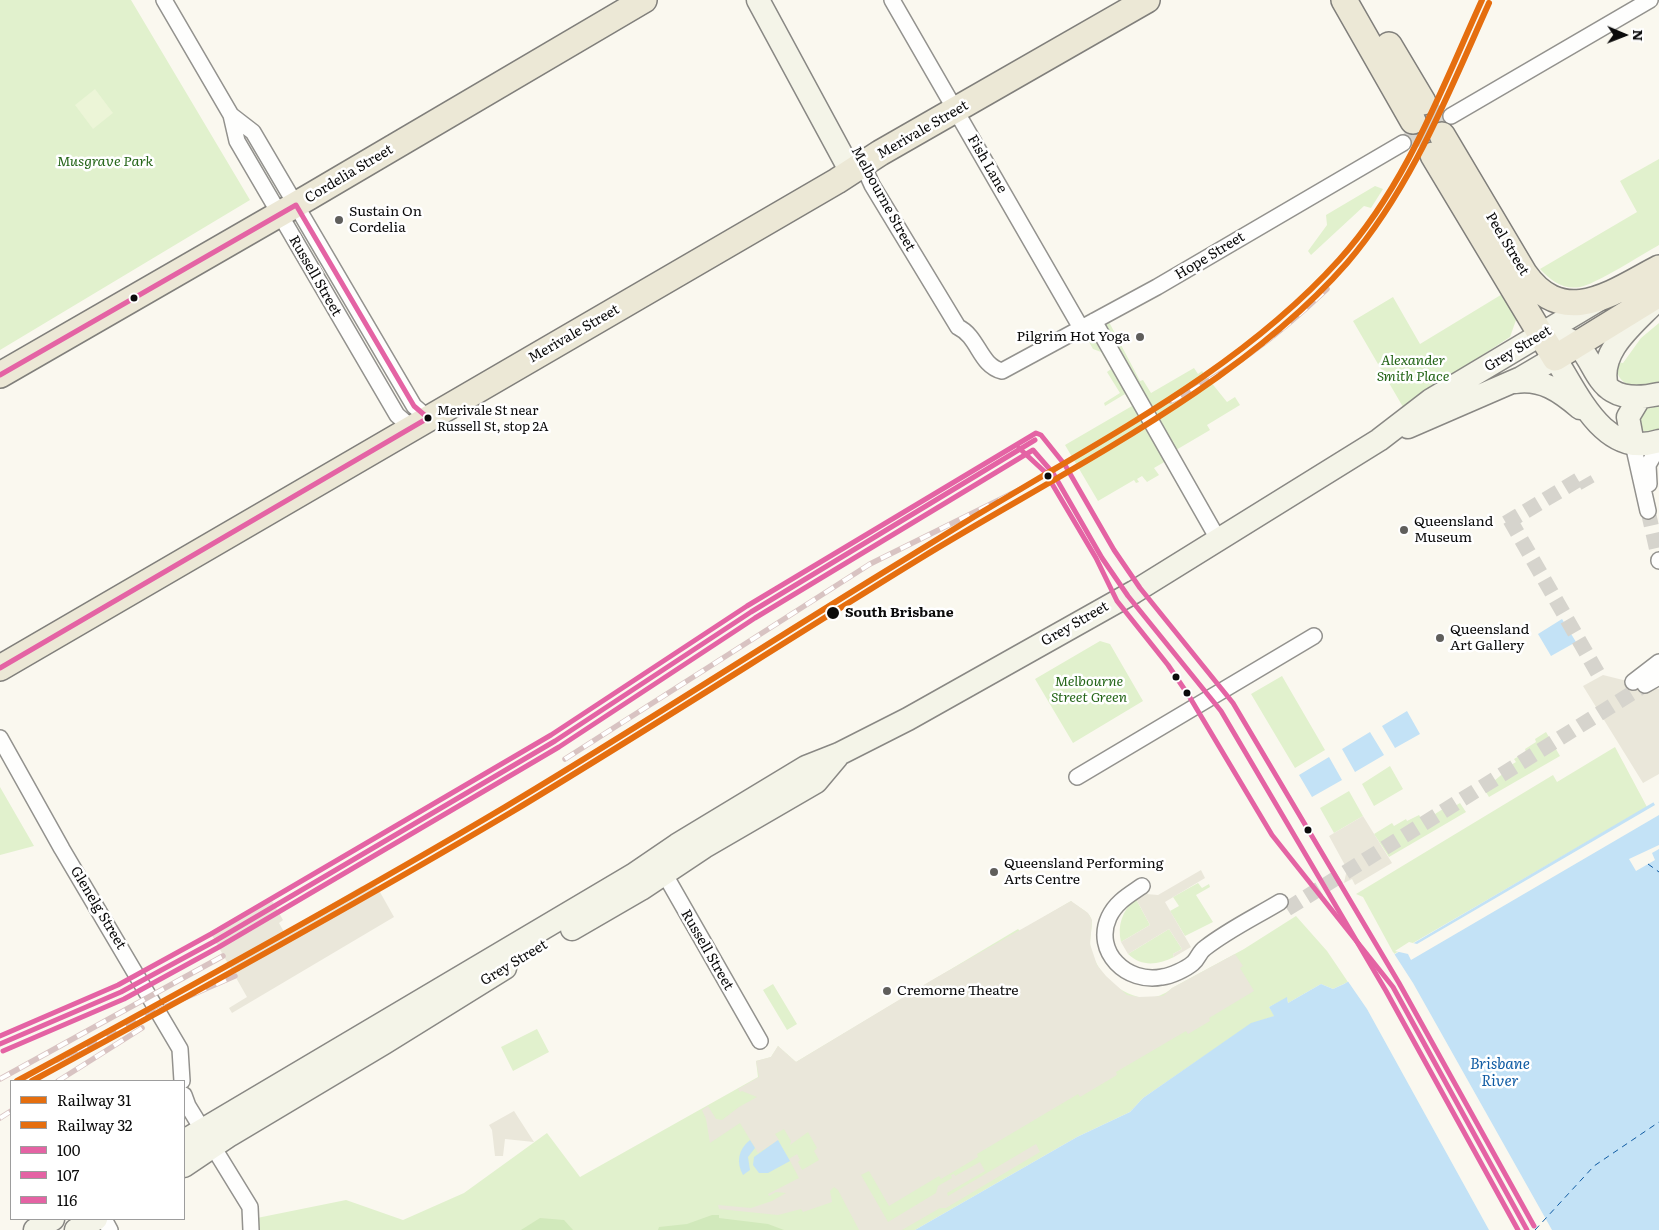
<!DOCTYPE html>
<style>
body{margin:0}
#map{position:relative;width:1659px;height:1230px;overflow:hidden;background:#faf8ef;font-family:Literata,serif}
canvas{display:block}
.legend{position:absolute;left:10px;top:1080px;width:175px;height:140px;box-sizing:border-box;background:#fff;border:1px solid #9d9d9d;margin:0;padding:6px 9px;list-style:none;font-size:15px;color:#0b0b0b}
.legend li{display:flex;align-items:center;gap:10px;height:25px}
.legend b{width:25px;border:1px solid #9d9d9d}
.north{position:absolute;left:1599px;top:10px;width:50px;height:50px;-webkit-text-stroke:4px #fff;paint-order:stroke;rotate:91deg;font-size:14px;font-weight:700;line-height:20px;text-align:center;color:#0b0b0b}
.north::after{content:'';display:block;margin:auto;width:18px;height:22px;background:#0b0b0b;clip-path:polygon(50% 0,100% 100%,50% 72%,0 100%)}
</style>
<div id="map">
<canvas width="1659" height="1230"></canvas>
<ul class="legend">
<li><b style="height:6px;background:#e56e0f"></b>Railway 31</li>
<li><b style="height:6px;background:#e56e0f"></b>Railway 32</li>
<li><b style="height:6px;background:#e463a4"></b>100</li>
<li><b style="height:6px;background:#e463a4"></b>107</li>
<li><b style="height:6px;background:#e463a4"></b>116</li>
</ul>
<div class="north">N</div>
</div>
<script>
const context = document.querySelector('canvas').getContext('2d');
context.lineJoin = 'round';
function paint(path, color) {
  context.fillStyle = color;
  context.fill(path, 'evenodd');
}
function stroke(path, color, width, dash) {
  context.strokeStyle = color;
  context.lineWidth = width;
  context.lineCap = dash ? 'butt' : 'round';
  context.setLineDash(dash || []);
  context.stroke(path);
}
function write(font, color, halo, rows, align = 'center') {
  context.font = font + ' Literata,serif';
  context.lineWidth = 5;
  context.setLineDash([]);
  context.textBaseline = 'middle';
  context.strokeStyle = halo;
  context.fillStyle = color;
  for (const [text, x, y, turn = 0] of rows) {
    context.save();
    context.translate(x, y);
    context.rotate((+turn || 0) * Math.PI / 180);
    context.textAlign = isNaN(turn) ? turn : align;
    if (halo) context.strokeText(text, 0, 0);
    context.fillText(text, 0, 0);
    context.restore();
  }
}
const green = new Path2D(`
 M0,0h131l119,200 -250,150z
 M1659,159v86c-16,9 -65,40 -79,42 -16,3 -29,-6 -40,-18l97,-57 -17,-31z
 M1375,186l8,3 -12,19 -7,-2 -53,49 -3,-4 19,-26 -1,-10z
 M1504,293l12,27 -6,17 -107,70 -50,-86 40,-24 27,47z
 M1109,322l31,59 3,-1 8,13 43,-25 4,6 4,-3 25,31 8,-5 5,8 -33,20 3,5 -34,20 43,74 -13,7 -40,-70 -12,7 5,7 -12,7 -5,-6 -5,3 2,3 -3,1 -2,-3 -36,21 -33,-56 67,-39 -7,-12 -20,12 -1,-3 16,-10 -13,-21 4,-3 -10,-17 -8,-3 -8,-14z
 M1659,323v61c-24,3 -40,6 -45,-22l9,1 18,-25z
 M1659,401v33l-14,-2 -7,-7 4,-19z
 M1100,641l10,3 33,57 -70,42 -38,-64z
 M1282,676l43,74 -30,18 -44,-74z
 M1546,732l14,24 -71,41 -5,-8 21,-17 -1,-3 12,-7 -2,-3 12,-7 -1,-3 11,-7 -1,-3z
 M1615,747l32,60 -253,147 -31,-57 -7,-3 197,-119 4,7z
 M1390,766l13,23 -29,17 -12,-22z
 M0,787l34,59 -34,9z
 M1349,791l14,25 -29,17 -14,-25z
 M1460,803l6,9 -77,45 -15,-23 18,-11 2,3 12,-7 1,2 12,-6 2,3 12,-7 2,3 11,-7 2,3z
 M1198,883l4,5 7,-4 1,3 -14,8 17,27 -28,14 -15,-25 9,-5 -6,-9z
 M1136,899l14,26 -29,17c-4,-16 1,-32 15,-43z
 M1071,901c5,5 17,10 20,17 3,8 -3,21 0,31 7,32 51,66 81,39l72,-39 52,-33 31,35 21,31 -15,7 -12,-5 -33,19 -1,-5 -18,9 6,9 -24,8 -108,74 -13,14 -53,25 -162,93h-664l1,-11 94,-19 57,20 61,-27 83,-60 33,44 178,-100 -2,-16 15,-4 7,-11 18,16 222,-133 2,2z
 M1169,929l13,20 -9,5 1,3c-17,8 -32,10 -46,-3z
 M773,984l24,40 -10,6 -24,-40z
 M537,1029l12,23 -36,19 -12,-24z`);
const forest = new Path2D(`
 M712,1215h7v3l49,6 16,6h-126l1,-3 28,-3z
 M540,1218l24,2 9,10h-52z`);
const pitch = new Path2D(`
 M95,89l18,24 -20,16 -18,-24z`);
const plaza = new Path2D(`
 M1603,675l56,14v85l-16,9 -60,-97z
 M1363,816l29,47 -37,22 -3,-6 -8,4 3,-14 -18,-33z
 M1201,870l4,8 -40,24 26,45 -17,10 -1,-3 9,-5 -13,-20 -41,25 -7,-12 29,-17 -14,-26 10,-5 12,1z
 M376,885l18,32 -162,96 -3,-5 18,-11 -37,-65 60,-35 13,23 -4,3 5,9 78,-46 3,5z
 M1071,901l17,12 4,7 -2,24 7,21 9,11 21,19 12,2 24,-1 9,-8 63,-34 8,12 -3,2 14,23 -45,27 1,3 -22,13 -2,-3 -70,41 1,3 -37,22 -2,-3 -101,60 1,3 -37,22 -2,-3 -50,30 -20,-35 -8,4 27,47 48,-29 2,-7 14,-8 -1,-3 3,-1 1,2 25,-14 5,9 -38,22 1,3 88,-52 4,8 -94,56h-6l-38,22h-43l-21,-40 -4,-3 -4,4 2,11 -29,10 -2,-3 -23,6 -59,-6 -1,-4 33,3 21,-7 14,-8 -10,-1 -7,4 -1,-2 31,-16 -10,-19 8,-5 3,6 -2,2 4,8 17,-10 -5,-9 3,-3 -9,-16 -18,13 1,-4 -7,-12 -9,5 4,6 -21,13 -18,-30 -30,20 -4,-24 -4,-9 6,-4 8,13 6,1 17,-13 18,-10 -15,-6 -2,1 -2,-3 21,-12 -3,-16 15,-4 7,-11 18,16 136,-82z
 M514,1111l20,31 -29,-3 -2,17h-8l-3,-26 -3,-5z`);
const water = new Path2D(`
 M1562,619l14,23 -25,14 -13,-22z
 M1407,711l13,23 -25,14 -13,-22z
 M1370,732l14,23 -29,17 -13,-23z
 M1329,757l13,23 -30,17 -13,-22z
 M1659,799v431h-744l162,-93 53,-25 13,-14 108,-75 23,-7 -5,-9 18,-10 1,6 33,-19 12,5 11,-5z
 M750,1140l5,8 -7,9 2,13 -7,5c-7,-13 -5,-25 7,-35z
 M778,1140l12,21 -22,12h-9l-6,-8 1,-8z`);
const pier = new Path2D(`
 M1659,797v18l-248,145 -3,-6 -13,-3 14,-9 8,2 113,-66 125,-73 -3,-5z
 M1659,845v4l-7,4 3,7 -19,11 -7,-12z
 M1393,952l20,31 139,247h-63l-122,-221 -20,-29z`);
const ferry = new Path2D(`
 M1648,864l11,8
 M1535,1230l59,-64 65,-44`);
const streetTunnel = new Path2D(`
 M1436,124l15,-8
 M1403,143l17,-11
 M1648,511l11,49
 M1510,520l90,157
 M1506,523l77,-46 5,9
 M1287,909l358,-224`);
const primaryTunnel = new Path2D(`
 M1423,102l19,33
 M1413,121l20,34`);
const street = new Path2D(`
 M164,0l67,115 6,26 160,274 15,13
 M892,0l189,328
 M231,115l22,17 161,274 14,12
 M1451,116l199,-116
 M863,165l9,20 86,142c21,10 21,38 44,44l155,-84 246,-144
 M1094,321l124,218
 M1633,444l15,67
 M1649,484l-1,-19 11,-19
 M1659,560v1
 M1633,682l26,-20
 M1645,685l14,-8
 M0,738l62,111 118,200 2,32
 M1077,777l237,-141
 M660,866l100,175
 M1142,886c-13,9 -26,16 -33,31 -16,35 18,67 53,60 9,-1 24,-8 31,-14 5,-4 6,-11 12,-15 23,-18 50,-31 75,-46
 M184,1095l4,11 62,101 1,23
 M104,1219l6,11`);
const secondary = new Path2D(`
 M758,0l93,172
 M1562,337c41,10 22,74 97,57
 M1515,382c27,-4 45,9 65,26
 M1607,387c-10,-35 26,-62 48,-85
 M1408,427l113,-49 34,-20c24,38 50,101 104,83
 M1633,444l-5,-27 12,-20
 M572,929l69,-40 63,-42 112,-65 21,-25
 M184,1141l449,-266 44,-30 129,-78 33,-13 69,-35 226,-127 245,-152 52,-40 169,-101
 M184,1166l46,-31 154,-92 121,-75
 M35,1230l18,-11
 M76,1230l20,-11`);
const primary = new Path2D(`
 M1344,0l69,121
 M1389,45l34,57
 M1442,135l82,138c40,57 89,19 135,-5
 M1433,155l122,203 104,-64
 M0,375l309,-178 335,-197
 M0,668l837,-487 43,-28 267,-153`);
const rail = new Path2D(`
 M1171,401c58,-28 109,-67 156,-112
 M565,759l305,-195 151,-75
 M57,1060l123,-60 55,-24
 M0,1079l223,-123
 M58,1081l84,-53
 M0,1118l11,-7`);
const bus1 = new Path2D(`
 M0,375l296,-170 118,201 14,12 -428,250
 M1019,448l26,24 51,86 21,43 51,64 21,31 83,139 121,152 134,243
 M0,1044l121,-52 94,-51 340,-200 196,-129 284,-172`);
const bus2 = new Path2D(`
 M3,1051l121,-52 95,-52 340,-200 196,-129 278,-168 20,23 49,85 26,38 93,115 165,280 132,239`);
const bus3 = new Path2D(`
 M0,1036l118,-51 93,-51 340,-199 196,-129 289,-173 5,2 24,30 49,85 26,38 93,115 166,280 135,243`);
const rail1 = new Path2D(`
 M17,1081c164,-89 328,-179 488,-274 134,-80 264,-165 397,-246 48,-30 96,-59 144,-87 104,-61 211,-123 293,-214 67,-74 102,-170 143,-260`);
const rail2 = new Path2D(`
 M32,1081c161,-87 321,-175 478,-268 138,-83 274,-171 411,-255 140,-86 317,-170 426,-295 65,-76 101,-169 142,-260`);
const markers = [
 [339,220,5,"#5f5e5b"],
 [134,298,4.5,"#0b0b0b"],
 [1140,337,5,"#5f5e5b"],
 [428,418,4.5,"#0b0b0b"],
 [1048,476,4.5,"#0b0b0b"],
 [1404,530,5,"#5f5e5b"],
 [833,613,7,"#0b0b0b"],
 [1440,638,5,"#5f5e5b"],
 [1176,677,4.5,"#0b0b0b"],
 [1187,693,4.5,"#0b0b0b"],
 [1308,830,4.5,"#0b0b0b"],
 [994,872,5,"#5f5e5b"],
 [887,991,5,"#5f5e5b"]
];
const busNames = [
 ["Merivale St near",437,411],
 ["Russell St, stop 2A",437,427]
];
const streetNames = [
 ["Merivale Street",923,130,-30],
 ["Fish Lane",987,164,60],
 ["Cordelia Street",349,174,-31],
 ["Melbourne Street",883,199,61],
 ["Peel Street",1507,244,59],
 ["Hope Street",1210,256,-31],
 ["Russell Street",315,276,60],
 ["Merivale Street",574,334,-30],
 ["Grey Street",1518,349,-31],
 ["Grey Street",1075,624,-30],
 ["Glenelg Street",98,908,59],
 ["Russell Street",707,950,60],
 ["Grey Street",514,963,-31]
];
const parkNames = [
 ["Musgrave Park",105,162],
 ["Alexander",1413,361],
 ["Smith Place",1413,377],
 ["Melbourne",1089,682],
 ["Street Green",1089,698]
];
const poiNames = [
 ["Sustain On",349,212],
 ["Cordelia",349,228],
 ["Pilgrim Hot Yoga",1130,337,"right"],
 ["Queensland",1414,522],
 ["Museum",1414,538],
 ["Queensland",1450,630],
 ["Art Gallery",1450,646],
 ["Queensland Performing",1004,864],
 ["Arts Centre",1004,880],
 ["Cremorne Theatre",897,991]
];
const stopNames = [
 ["South Brisbane",845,613]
];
const waterNames = [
 ["Brisbane",1500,1065],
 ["River",1500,1082]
];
paint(green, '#e1f1cd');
paint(forest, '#d1e9bb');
paint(pitch, '#ecf5d7');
paint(plaza, '#eae7da');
paint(water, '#c3e2f6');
paint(pier, '#faf8ef');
stroke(ferry, '#0f5ba3', 1, [6, 5]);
stroke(streetTunnel, '#d6d4cd', 15, [15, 8]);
stroke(primaryTunnel, '#d6d4cd', 25, [25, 12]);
stroke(street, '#93928e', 18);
stroke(secondary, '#898884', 25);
stroke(primary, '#807f7b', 28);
stroke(street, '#fefefd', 15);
stroke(secondary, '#f4f4e8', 22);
stroke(primary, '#ece8d6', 25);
stroke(rail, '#d8c3c2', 5.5);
stroke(rail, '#fff', 4, [11]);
stroke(bus1, '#e463a4', 5);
stroke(bus2, '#e463a4', 5);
stroke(bus3, '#e463a4', 5);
stroke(rail1, '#e56e0f', 6);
stroke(rail2, '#e56e0f', 6);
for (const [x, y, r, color] of markers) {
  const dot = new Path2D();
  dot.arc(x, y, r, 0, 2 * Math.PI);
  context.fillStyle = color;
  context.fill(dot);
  stroke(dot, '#fff', 2);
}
write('13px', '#0b0b0b', '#fff', busNames, 'left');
write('14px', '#0b0b0b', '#fff', streetNames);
write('italic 14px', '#256619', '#fff', parkNames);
write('14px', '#0b0b0b', '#fff', poiNames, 'left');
write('bold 14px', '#0b0b0b', '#fff', stopNames, 'left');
write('italic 15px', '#0f5ba3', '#fff', waterNames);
</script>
